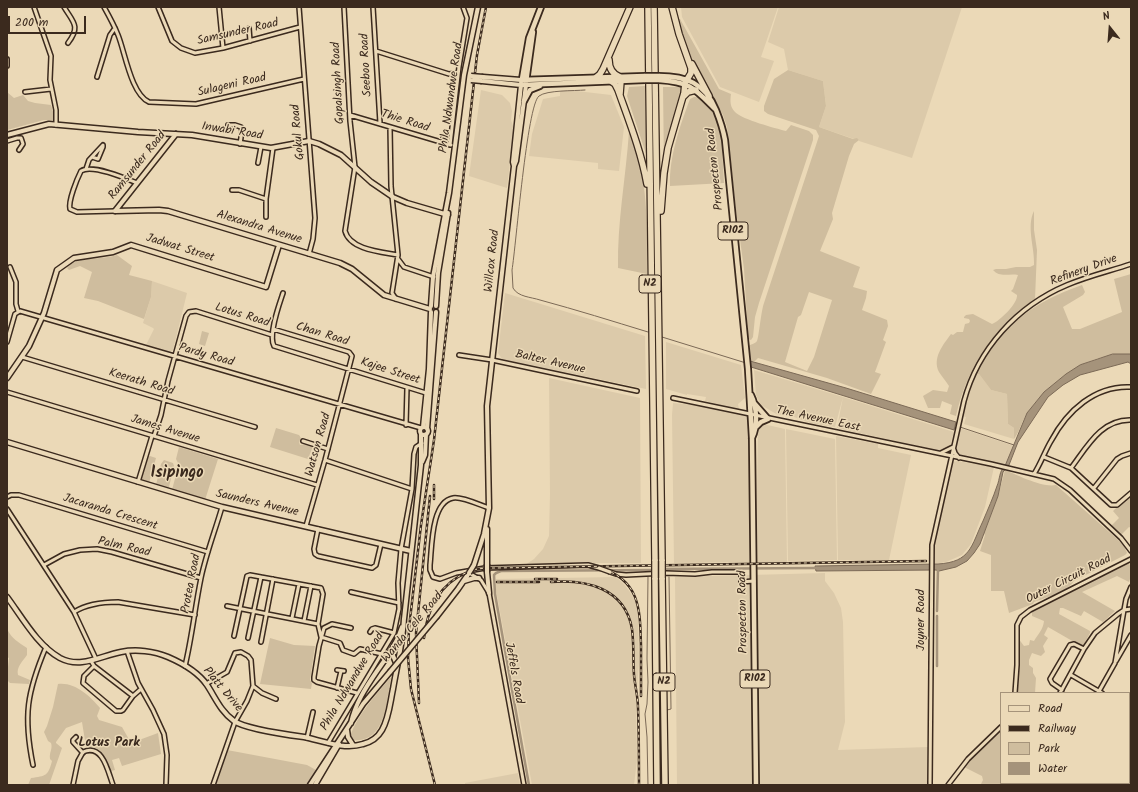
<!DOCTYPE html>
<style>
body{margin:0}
#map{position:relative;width:1138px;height:792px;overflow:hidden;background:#ebd9b7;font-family:Kalam,sans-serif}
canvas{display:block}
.frame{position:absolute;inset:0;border:8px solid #3b2a1e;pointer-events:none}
.legend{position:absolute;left:1000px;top:692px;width:130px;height:92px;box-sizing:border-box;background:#ebd9b7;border:1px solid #a5937a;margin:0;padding:5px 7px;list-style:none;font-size:12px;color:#3b2a1e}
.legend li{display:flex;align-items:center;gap:8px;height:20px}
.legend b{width:20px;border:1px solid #a5937a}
.north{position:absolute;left:1090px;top:8px;width:40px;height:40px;-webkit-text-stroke:3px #ebd9b7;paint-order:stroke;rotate:343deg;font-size:11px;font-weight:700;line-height:16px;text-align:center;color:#3b2a1e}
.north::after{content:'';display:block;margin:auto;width:14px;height:18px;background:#3b2a1e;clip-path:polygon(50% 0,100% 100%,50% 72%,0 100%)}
.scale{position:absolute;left:8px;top:16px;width:78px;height:18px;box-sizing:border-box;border:2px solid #3b2a1e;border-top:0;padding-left:5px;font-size:12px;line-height:14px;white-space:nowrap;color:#3b2a1e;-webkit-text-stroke:3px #ebd9b7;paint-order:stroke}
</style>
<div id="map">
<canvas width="1138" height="792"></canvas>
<div class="frame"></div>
<ul class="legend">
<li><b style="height:5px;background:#ebd9b7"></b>Road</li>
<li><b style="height:5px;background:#3b2a1e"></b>Railway</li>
<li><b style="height:11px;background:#cfbd9e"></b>Park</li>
<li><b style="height:11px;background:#a5937b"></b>Water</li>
</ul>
<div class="north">N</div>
<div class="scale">200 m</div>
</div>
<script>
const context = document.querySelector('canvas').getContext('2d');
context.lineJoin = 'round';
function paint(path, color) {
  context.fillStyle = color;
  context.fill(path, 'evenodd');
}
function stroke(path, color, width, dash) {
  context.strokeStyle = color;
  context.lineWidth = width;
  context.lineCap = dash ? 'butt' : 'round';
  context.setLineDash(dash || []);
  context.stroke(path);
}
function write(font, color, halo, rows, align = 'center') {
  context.font = font + ' Kalam,sans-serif';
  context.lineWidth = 3;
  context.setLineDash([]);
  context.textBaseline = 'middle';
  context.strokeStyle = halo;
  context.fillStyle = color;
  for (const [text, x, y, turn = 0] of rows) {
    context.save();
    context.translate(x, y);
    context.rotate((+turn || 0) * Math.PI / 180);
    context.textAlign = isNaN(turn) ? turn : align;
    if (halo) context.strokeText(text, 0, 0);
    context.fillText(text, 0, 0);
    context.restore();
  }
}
const built = new Path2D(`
 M681,7h97l-17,50 13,4 -15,41 -39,-15 -38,-70z
 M779,7h183l-50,151 -53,-17 -1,-2h-4l-35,-12 7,-21 -3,-25 -35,-11 -4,-21 -16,-7z
 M481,90l21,5 8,8 2,8 -1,9 3,9 -7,59 -38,-12z
 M568,90l43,5 13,32 -5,44 -21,-2v-6l-69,-7 3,-22 11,-35 17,-3v-5z
 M152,281l35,12 -14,57 -3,2 -24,-7 8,-16 -1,-1 -10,-5 8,-26z
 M505,293l140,43 1,53 -144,-30 -4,-6z
 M666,342l75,23 4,33 -7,6 1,5 16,2 -5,151 -76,1 -2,-148 1,-12 63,6 -31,-8 1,-4 -19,-3v1l-21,-6z
 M754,370l89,27 -8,30 -25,-4 -24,-9 -8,1 -17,-10 -5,-10z
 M979,374l12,16 16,4 1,30 6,4v11l-50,-15 2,-7 -3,-1v-1l9,-34 3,-6z
 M549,378l91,20 1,165h-45l-71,2 9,-6 9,-10 6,-13 1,-42z
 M843,397l111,35 -4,14 -2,3 -8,2 -103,-23z
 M763,424l22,5 2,133h-31l2,-134z
 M960,428l54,18 -9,20 -48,-11 -1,-6z
 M786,429l49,10 2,121 -49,1z
 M836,436l42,8v4l33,7 -22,105h-51z
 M957,461l37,6 -9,40 -14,37 -9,11 -16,7 -13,2 1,-21 18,-81z
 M825,573v8l9,12 7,15 2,14 2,100 -7,28 90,-3 -1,38h-250l-2,-208z
 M616,577l8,7 6,8 5,9 3,12 1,50 -2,24h-3l2,14 1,59 -3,25h-102l-36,-195v-11z
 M518,773l2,12h-55v-2z`);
const green = new Path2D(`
 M677,19h3l39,70 12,5c-1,7 -1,13 4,18 8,8 40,16 51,19l5,-6 18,6 4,4v5l-54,163 -4,14 -2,20 -2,3 -3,-1v-3l-4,-67 -8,-59 -9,-83 -4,-12 -32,-58z
 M788,70l35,11 3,25 -7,21 34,12 4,-1 2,2 -5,4 -5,12 -17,57 1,6 -13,32 40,16 -7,20 14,4 -1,7 -4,12 25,10 1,6 -5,14 3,2 -11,30 6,2 -10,20 -44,-16 -69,-20 -3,3h-5l-1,-15c2,-2 6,-2 8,-5 2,-4 4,-30 7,-38l55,-167 -3,-6 -48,-16 -4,-3v-5l10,-27zM809,292l23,8 -18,57 -7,14 -22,-9 13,-45 3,-2z
 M645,86l2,71 -20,-61 2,-9z
 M663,87h18l2,5c-10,24 -14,49 -19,75z
 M7,92l7,6 9,-3 5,6 7,2 16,2 4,13 -1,2h-10l-37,10z
 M694,97h6l7,7 8,12 6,16 3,51 -54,3c-1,-30 10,-60 20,-87z
 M629,131c20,47 18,93 18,143l-29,-6c-1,-46 8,-91 11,-137z
 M1034,211v19l3,20 -2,49c-41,29 -68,68 -79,117l-6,-2 2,-9 -10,-4 -2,7h-12l-5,-12 10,-6 14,2 2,-6c-3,-5 -7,-9 -10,-14 -7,-14 4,-27 12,-38l2,1 4,-3h6l2,-8 4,-1 1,-2 -1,-2 -5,-1v-1l2,-2 7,-1 19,10c8,-3 26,-21 25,-29l-6,-4 2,-2 5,-14c-9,-2 -18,3 -25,-5l3,-1h10l10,-2h14l4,-2c1,-17 -8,-38 0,-54z
 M117,255l15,11 -3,9 23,6 -1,16 -7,22 -46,-18 -14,-3 8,-26 -12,-6 -11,4 -2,-2c8,-12 37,-8 50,-13z
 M1131,274v80c-42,-2 -79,25 -103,58 -6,8 -8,19 -14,27v-11l-6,-4 -1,-30 -16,-4 -12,-16 -4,1c26,-49 56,-72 107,-90l3,7 -2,3 -20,12 9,22h8l42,-17 -8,-33z
 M202,331l7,2 -4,13 -6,-2z
 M276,428l23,7 2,3 -2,4 1,3 8,-1 5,2 -5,13 -38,-12z
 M179,447l39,12 -13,41 -33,-10 6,-23v-4l-2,-4z
 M150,456l6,2 -7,25 -6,-2 -2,-3 6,-21z
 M164,460l9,3 1,3 -5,21 -2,1 -11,-3 5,-21z
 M1005,470c12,5 38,18 51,15l60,53 8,8 3,7 -2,2 -51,26c-8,12 -27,16 -40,21l-1,2 -24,9 -5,-22h-13v-36l-11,-4 5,-16 -1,-1 14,-38z
 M1131,494v34l-2,-1 -8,8 -10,-9 8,-8 -6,-7z
 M1128,563l3,3v10l-2,6 -12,-6 -35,16 33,19 -12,11 -19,-11 -3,5 -18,-8h-3l-1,6 31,17v2l-7,13h-2l-33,-19 -4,8 4,3 -5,8 2,6 -4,4 -9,-3 -3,7v5l4,3v5l3,5 -1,15h-19l2,-55 6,8 5,-1 1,-5 4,1c4,-7 9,-11 10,-20l-12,-5v-5z
 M7,629c6,11 10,12 20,19v7c-4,6 -11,12 -9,20l12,5 -1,4 -19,-1 -3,-3v-12l1,-1 1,-9 -2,-1z
 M270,638l24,7 21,1 -5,34 2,3 -1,6 -51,-5z
 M390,678h1c-5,24 -5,66 -39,62l-2,-4c8,-22 25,-40 40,-58z
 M58,684c17,-2 32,12 42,24l-3,8 2,4 23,7 9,16 27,-10 3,21 -39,12 -3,-8 -7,2 3,10 -4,1c-6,-12 -9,-26 -25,-24l-4,-25 -16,6 -10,14v1l6,5 -13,37h-21l3,-7c15,-2 17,-2 21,-17l-2,-2c-1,-7 3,-10 1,-16l-3,-2 -4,-9 3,-6 6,-19z
 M1001,729v54h9v2h-18v-1l-9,1 -2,-1 2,-4 -1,-4 -18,-9 6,-8z
 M227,750l80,15 9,5 -10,15h-91z`);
const water = new Path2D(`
 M1113,354h18v10l-3,-2 -48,13 -17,10 -15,12 -30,45 -9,23 -6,7 -5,24 -18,48 -6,9 -7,8 -11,6 -17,4 -3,-1 -120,1 -1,-5 123,-2c33,-2 33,-18 45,-43 5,-12 10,-23 14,-35 3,-7 2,-15 8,-20l22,-53 17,-21 22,-18 14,-9z
 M750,361l96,27 110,34 -2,8 -203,-63z`);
const stream = new Path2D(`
 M585,90c-11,1 -38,0 -46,6 -12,9 -23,150 -27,174l1,18c5,9 18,9 27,12 37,10 72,21 108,32
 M662,337l84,26
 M960,427l54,18
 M667,710l4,-1 -2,-132
 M648,785l-1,-48 -2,-23 2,-10 1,-22 -1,-23 1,-82`);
const canal = new Path2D(`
 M662,569l155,-1
 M937,611l1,-43
 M937,666v-50
 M529,785l-34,-191 -1,-19 2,-2 5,-2 154,-1`);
const street = new Path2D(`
 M34,7l17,49 -1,24 6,30v15
 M64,7c9,15 17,19 4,36
 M104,7c5,9 10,18 14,28 7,17 13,59 31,67l47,2 108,-25
 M158,7l14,34 9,7 14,5 28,-5 77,-21
 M219,7l4,41
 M299,7l16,211 -2,21 -4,15
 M344,7l6,114 5,46 -10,64c5,19 37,21 53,24
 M373,7l7,116
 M249,28l1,13
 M376,51l73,23 9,-1
 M7,59v7
 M97,77l13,-42 5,-7
 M25,92l26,-3
 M350,115l101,30
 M228,125h7l6,2 1,4 -2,13
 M390,127l1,59 7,69 -6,38 4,6
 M7,141l10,-3h4l2,6 -4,6
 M450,145l9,-78 8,-49 -4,-11
 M258,163l3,-16
 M86,169l3,-9 14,-15v2l-5,12 -6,-2
 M232,190h7l27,9
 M115,211l-38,1 -7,-3c-2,-8 7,-30 11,-38 11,-7 44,7 56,12
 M266,217v-18l7,-51
 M398,259l6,8 30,10
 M10,267l6,15v22l2,7
 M283,293c-4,12 -15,42 -9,53l152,47
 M273,329l76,23 3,4 -27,104 -19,66
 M7,342l8,-28 5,-3 401,117
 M459,355l33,5 145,31
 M22,357l233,70
 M7,392l310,93
 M673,398l318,66 63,15 16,11 51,48 10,13
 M406,425l1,-37
 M154,436l7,-21 7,-34 18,-65 3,-4 7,-1 76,24
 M303,441l25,8
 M941,453l12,-6 2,6 4,5
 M1044,457l27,11 40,37h6l14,-12
 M325,460l87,29
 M1071,468c16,-21 30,-49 60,-48
 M1034,474c7,-11 11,-23 17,-33 16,-30 44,-56 80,-54
 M138,482l14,-46
 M1094,488l23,-29 5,-3 9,-3
 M7,497l4,-2h8l189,57
 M489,508c-9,-3 -28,-12 -36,-10 -22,4 -21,49 -23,67v5l3,7 7,2 16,-6 29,-5 103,-3 11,3
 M7,509l67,103 22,47
 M318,529l-4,20 1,5 3,2 54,12 4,-3 5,-21
 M44,565l20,-11 16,-4 17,-1 15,3 89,26
 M610,572l6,2 10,1 40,-2 29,1 17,-2h26l3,1v9l13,-1
 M469,573l12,7 8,13 35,192
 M351,592l48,11
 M227,606l91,18 3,13 19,6 3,7 11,4 6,-5 22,5
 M74,612c13,-8 29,-10 44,-10l77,13
 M292,618l7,-34
 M304,621l7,-35
 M351,628l-19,-4 -8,4 -5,18 -5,31v3l3,2 40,11
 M370,632l2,-3 3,-1 19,5
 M234,636l13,-60 3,-1 71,13 2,6 -5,30
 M248,638l13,-61
 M261,642l12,-63
 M127,651l11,32 15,27 11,24 3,21 -1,30
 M91,661l3,5 39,30
 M1116,661l15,-26
 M94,666l-10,10 -1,7 33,28h5l2,-1 10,-14 8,-7
 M185,666c7,-29 10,-59 16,-88 5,-24 14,-47 21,-71
 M337,670l7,1
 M1071,675l31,18
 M206,684l21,-12 8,-19 6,-1 7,4 3,4 2,26 -6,15 -12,21 -22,63
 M253,686l9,7 14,6
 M337,688l4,-17
 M1062,690l-10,-7 -2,-4 20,-34 4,-1 10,5
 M1015,693l2,-28v-40l4,-8 9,-7 101,-51
 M1060,693l24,-44 11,-16 23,-19 6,-4 7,-1
 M1098,693l17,-30 9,-53 2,-11 5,-12
 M1129,708l2,1
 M76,737l-3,3v2l10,11
 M307,738l6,-26
 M328,743l66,-110 5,-24 -1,-26 3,-34 11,-60 2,-35 2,-7 6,-4
 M1129,753l2,-4
 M33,765c-10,-49 -6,-73 13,-118
 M1076,783v2
 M1120,783l3,2
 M73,785l5,-24 5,-9c20,-9 25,20 30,33
 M930,785l2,-240 32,-144c14,-52 53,-95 103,-116 21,-9 43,-14 64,-21
 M948,785l20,-26 33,-32
 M1044,785l1,-2
 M1084,785l12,-2
 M1110,785l2,-2`);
const secondary = new Path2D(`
 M483,77l38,3
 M482,81l39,4 -8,77 1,4
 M7,135l42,-11 89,8 54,3 79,13 38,-7 10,3 22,11 30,27 22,15 14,6 41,12
 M115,211l44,-1 9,1 172,52 12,6 32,26 46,14
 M115,211l61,-77
 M431,306l2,-29 16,-84 15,-118 14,-68
 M436,306l2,-33 10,-60
 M7,378l22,-32 15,-33 13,-43 17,-12 39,-6 18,-7 135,42 13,-42
 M423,427l6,-58 2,-57
 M420 431a4 4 0 1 1 8 0a4 4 0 1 1-8 0Z
 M427,429l9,-117
 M7,442l215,65 189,44
 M422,462l3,-7 1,-21
 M487,529v35
 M474,565l10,-31 5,-26 -2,-102 27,-240 2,-5 10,-76
 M487,572l2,21
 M464,581l10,-3h5
 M7,597c15,20 30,48 53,61 21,11 40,-2 61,-6 15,-3 33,-1 47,5 14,6 30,15 39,28 8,12 14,27 27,36 12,8 55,14 70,16 19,4 40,13 59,7 8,-2 15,-7 19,-14 7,-12 8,-27 11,-41 4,-24 10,-47 11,-71
 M437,616l21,-27 11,-16
 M404,619l17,-154v-31
 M391,651l6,14
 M351,723c4,-19 15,-36 26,-52 10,-14 20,-27 25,-44
 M347,730l1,7 5,8
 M310,785l53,-81 27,-32
 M315,785l24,-41`);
const primary = new Path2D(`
 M541,7l-12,31 -8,47 124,-5
 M659,76c27,0 46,7 57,34 4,10 7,19 9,30l23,229 4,69 4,347
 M521,80l124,-4
 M659,80c31,2 35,8 56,29
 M526,82l7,-50
 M524,101l6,-11 10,-4
 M751,395c6,12 7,31 1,43
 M754,403l14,16 -7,3 -6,6`);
const highway = new Path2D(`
 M648,7l7,554
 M654,7l8,554
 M609,60c0,8 3,14 11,17l1,4 -1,13
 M692,64l17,32
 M594,79l6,-5 3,-5 27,-62
 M611,81l4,3 3,6c11,31 23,61 29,94
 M683,97l5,-5 8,-2
 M661,211l3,-38 4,-25 16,-55 1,-10 6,-10v-5l-12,-34 -7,-27
 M655,578l2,207
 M662,578l3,207`);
const rail = new Path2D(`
 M434,485v14
 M600,568c41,12 40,43 41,78 0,17 0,33 0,50
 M535,579h22
 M497,582h42
 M551,582c35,-3 74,6 81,47 2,15 1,31 2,46 1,11 4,22 4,33 1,26 1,51 1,77
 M424,638c3,-29 16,-55 44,-66 9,-4 19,-4 28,-4l430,-7
 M419,703l-3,-70 14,-137
 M435,785l-24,-96 -3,-31 1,-30 12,-103 13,-85 43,-385 9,-48`);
const streetBridge = new Path2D(`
 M599,568l11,4`);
const secondaryBridge = new Path2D(`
 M471,76l12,1
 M471,80l11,1
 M487,572v-8
 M469,573l5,-8
 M390,672l47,-56`);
const primaryBridge = new Path2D(`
 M645,76h14
 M645,80h14`);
const highwayBridge = new Path2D(`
 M655,561v17
 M662,561v17`);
const shields = [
 [733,231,30],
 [650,284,22],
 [755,679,30],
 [664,682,22]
];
const shieldNames = [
 ["R102",733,231],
 ["N2",650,284],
 ["R102",755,679],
 ["N2",664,682]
];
const streetNames = [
 ["Samsunder Road",238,33,-13],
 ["Seeboo Road",367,65,-93],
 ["Gopalsingh Road",339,83,-93],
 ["Sulageni Road",232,86,-13],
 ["Phila Ndwandwe Road",452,98,-82],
 ["Thie Road",405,122,17],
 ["Inwabi Road",232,132,9],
 ["Gokul Road",299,132,-95],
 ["Ramsunder Road",138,166,-51],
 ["Prospecton Road",716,169,-96],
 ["Alexandra Avenue",259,228,17],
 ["Jadwat Street",180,249,17],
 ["Willcox Road",493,261,-84],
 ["Refinery Drive",1084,271,-20],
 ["Lotus Road",242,316,17],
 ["Chan Road",322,335,17],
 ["Pardy Road",206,356,16],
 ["Baltex Avenue",550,363,13],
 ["Kajee Street",390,372,18],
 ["Keerath Road",141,383,17],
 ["The Avenue East",818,420,12],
 ["James Avenue",165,430,17],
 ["Watson Road",319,445,-74],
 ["Saunders Avenue",257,504,13],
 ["Jacaranda Crescent",110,513,17],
 ["Palm Road",124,548,13],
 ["Outer Circuit Road",1069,580,-27],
 ["Protea Road",192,584,-79],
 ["Prospecton Road",744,612,-91],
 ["Joyner Road",922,620,-90],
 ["Wanda Cele Road",413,628,-50],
 ["Jeffels Road",513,673,80],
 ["Phila Ndwandwe Road",353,682,-59],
 ["Platt Drive",222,690,50]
];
const neighbourhoodNames = [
 ["Lotus Park",109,744]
];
const districtNames = [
 ["Isipingo",177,474]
];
paint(built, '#dccaaa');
paint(green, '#cfbd9e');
paint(water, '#a5937b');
stroke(water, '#7b6956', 1);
stroke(stream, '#7b6956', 1);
stroke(canal, '#a5937b', 2.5);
stroke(street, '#3b2a1e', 6);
stroke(secondary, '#3b2a1e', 7);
stroke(primary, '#3b2a1e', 8);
stroke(highway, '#3b2a1e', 8);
stroke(street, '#ebd9b7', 3);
stroke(secondary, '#ebd9b7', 4);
stroke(primary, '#ebd9b7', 4.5);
stroke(highway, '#ebd9b7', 5.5);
stroke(rail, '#3b2a1e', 2.5);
stroke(rail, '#ebd9b7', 1, [3]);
stroke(streetBridge, '#3b2a1e', 6, []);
stroke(secondaryBridge, '#3b2a1e', 7, []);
stroke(primaryBridge, '#3b2a1e', 8, []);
stroke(highwayBridge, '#3b2a1e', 8, []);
stroke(streetBridge, '#ebd9b7', 3);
stroke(secondaryBridge, '#ebd9b7', 4);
stroke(primaryBridge, '#ebd9b7', 4.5);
stroke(highwayBridge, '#ebd9b7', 5.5);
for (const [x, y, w] of shields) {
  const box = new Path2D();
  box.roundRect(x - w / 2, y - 9, w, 18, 3);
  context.fillStyle = '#ebd9b7';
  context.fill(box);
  stroke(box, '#3b2a1e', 1);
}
write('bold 11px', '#3b2a1e', null, shieldNames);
write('12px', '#3b2a1e', '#ebd9b7', streetNames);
write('bold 13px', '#3b2a1e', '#ebd9b7', neighbourhoodNames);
write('bold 16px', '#3b2a1e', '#ebd9b7', districtNames);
</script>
